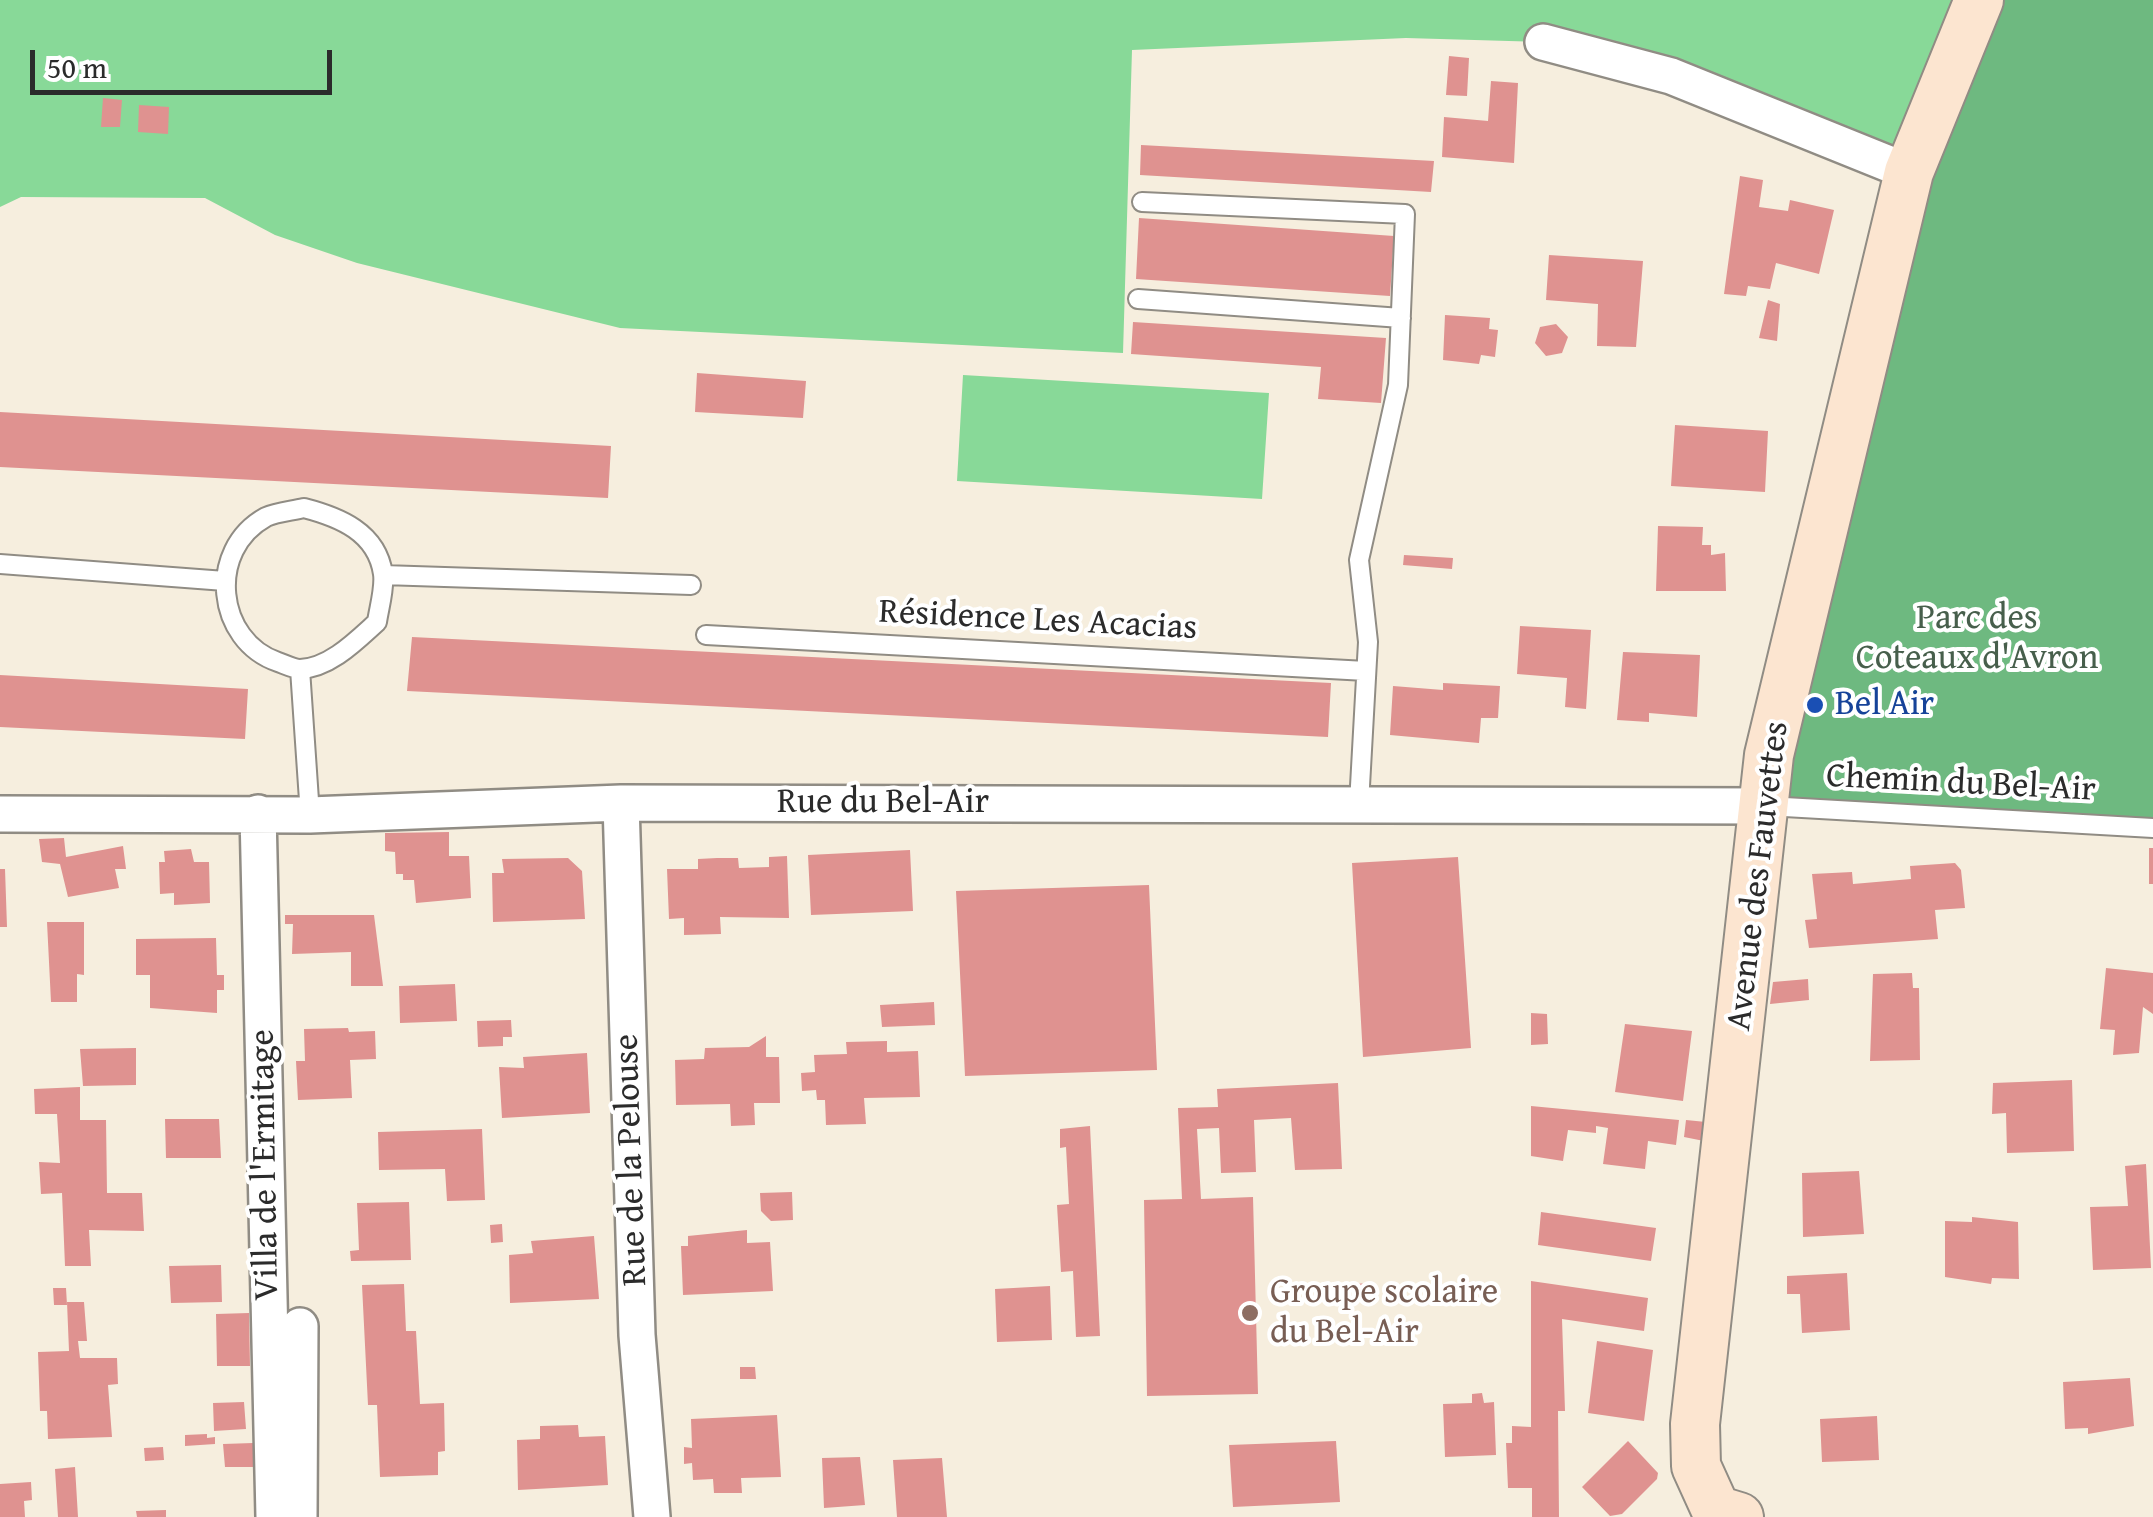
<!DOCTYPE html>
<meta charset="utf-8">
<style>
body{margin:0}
#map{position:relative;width:2153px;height:1517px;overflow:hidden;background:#f6eede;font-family:"Gentium Book Plus",serif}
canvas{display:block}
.scale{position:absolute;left:30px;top:50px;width:302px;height:45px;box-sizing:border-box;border:5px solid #2b2b2b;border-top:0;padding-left:12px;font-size:30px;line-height:35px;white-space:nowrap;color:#2b2b2b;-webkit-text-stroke:8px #fff;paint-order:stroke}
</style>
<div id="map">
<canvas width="2153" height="1517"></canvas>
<div class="scale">50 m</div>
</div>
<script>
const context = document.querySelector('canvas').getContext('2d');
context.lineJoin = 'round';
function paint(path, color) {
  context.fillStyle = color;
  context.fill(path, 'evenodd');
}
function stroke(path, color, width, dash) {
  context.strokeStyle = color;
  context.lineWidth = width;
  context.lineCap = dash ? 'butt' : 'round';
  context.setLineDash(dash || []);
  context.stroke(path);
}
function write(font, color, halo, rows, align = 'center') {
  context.font = font + ' "Gentium Book Plus",serif';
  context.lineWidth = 8;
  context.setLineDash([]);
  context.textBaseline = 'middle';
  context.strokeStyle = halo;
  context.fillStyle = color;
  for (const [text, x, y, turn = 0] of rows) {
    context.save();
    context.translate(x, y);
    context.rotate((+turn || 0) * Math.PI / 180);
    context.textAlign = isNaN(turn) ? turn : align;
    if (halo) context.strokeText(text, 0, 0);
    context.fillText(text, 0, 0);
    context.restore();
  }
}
const green = new Path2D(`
 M0,0h1979l-70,172 -366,-130 -137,-4 -274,12 -9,303 -503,-25 -263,-65 -82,-28 -70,-37 -184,-1 -21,10z
 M963,375l306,18 -7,106 -305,-18z`);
const forest = new Path2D(`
 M1979,0h174v828l-387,-22z`);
const building = new Path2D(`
 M1449,56l20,2 -2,38 -21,-1z
 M1491,81l27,2 -4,80 -72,-6 2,-40 44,4z
 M103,98l19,2 -2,27h-19z
 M139,105l30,2 -1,27 -30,-2z
 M1141,145l293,16 -3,31 -291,-17z
 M1740,176l23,4 -4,27 29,4 2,-11 44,10 -15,64 -43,-11 -6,26 -22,-3 -2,10 -22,-2z
 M1139,218l255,18 -4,60 -254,-17z
 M1549,255l94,6 -7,86 -39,-1 1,-42 -52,-4z
 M1768,300l12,4 -3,37 -18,-3z
 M1445,315l45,3 -1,11 9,1 -3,27 -14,-2 -2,9 -36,-4z
 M1133,322l253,16 -5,65 -63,-4 3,-32 -190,-13z
 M1556,324l12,13 -6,16 -16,3 -11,-13 5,-16z
 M697,373l109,8 -3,37 -108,-6z
 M0,412l611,34 -3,52 -608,-31z
 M1675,425l93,6 -3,61 -94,-6z
 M1658,526l45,1 -1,18h9v10l14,-2 1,38h-70z
 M1404,555l49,3 -1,11 -49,-4z
 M1520,626l71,4 -5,79 -21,-2 2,-29 -50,-4z
 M412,637l919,46 -3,54 -921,-46z
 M1623,652l77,3 -3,62 -48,-4v9l-32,-2z
 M0,675l248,14 -3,50 -245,-12z
 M1443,683l57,3 -2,32h-17l-2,25 -89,-8 3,-49 50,4z
 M449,832v24h20l2,42 -55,5 -2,-23h-11v-6h-7l-1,-22 -10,-1v-18z
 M64,838l2,19 57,-11 3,23h-11l4,19 -51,9 -8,-33 -18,-2 -3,-23z
 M2149,848h4v36h-4z
 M191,849l3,13h15l1,41 -36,2v-12l-14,1 -1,-32h6l-1,-11z
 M910,850l3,61 -102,4 -3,-60z
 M787,856l2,62 -69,-1 1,17 -37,1v-17l-15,1 -2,-50h31v-10l19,-1h21l1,10 30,-1v-10z
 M1458,857l13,191 -108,9 -11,-194z
 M568,858l14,13 3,48 -92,3 -1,-49h12l-2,-14z
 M1955,863l6,7 4,38 -30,2 3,29 -129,9 -4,-28 12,-1 -5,-45 40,-2 1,12 58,-5 -1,-13z
 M0,869h5l2,58h-7z
 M1149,885l8,185 -192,6 -9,-185z
 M285,915h89l9,71h-32v-34l-59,2 1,-30h-8z
 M47,922h37v53l-7,-1v28h-26z
 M216,938l1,37h7v15h-7v23l-67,-5v-33h-14v-36z
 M2106,968l47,5v41l-10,-7 -4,46 -26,2 2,-25 -15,-1z
 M1912,973l1,15h6l1,72 -50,1 3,-87z
 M1808,979l1,21 -39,4 3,-22z
 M455,984l2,37 -57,2 -1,-37z
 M934,1002l1,23 -53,2 -2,-22z
 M1531,1013l16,1 1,30 -17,1z
 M511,1020l1,17h-9v9l-25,1 -1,-26z
 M1625,1024l67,7 -9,70 -68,-9z
 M348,1028l1,4 26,-1 1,28 -26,1 2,38 -54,2 -2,-39h9l-1,-32z
 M766,1036v21h13l1,46h-26l1,22 -24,1 -1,-22 -54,1 -1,-45 29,-1 1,-11 44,-1z
 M887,1041v11l31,-1 2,46 -56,1 2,26 -40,1 -1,-25h-8l-1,-10 -14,1 -1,-18 14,-1 -1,-17 33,-1 -1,-12z
 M136,1048v37l-53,1 -3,-37z
 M587,1053l3,60 -88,5 -3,-51 25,1 -1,-11z
 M2072,1080l2,71 -67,2 -1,-40 -14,1 1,-31z
 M1338,1083l4,86 -47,1 -4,-52 -37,2 2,52 -35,1 -2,-45 -22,1 4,70 52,-2 5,197 -111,2 -3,-196 38,-1 -4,-91 40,-1 -1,-18z
 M80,1087v33h26l1,73h35l2,38 -55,-1 2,36h-26l-3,-73 -21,1 -2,-32 21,1 -3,-49h-22l-1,-25z
 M1531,1106l148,14 -3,25 -28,-4 -3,28 -42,-5 5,-36 -12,-2v7l-28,-3 -5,31 -32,-5z
 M165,1119h54l2,39h-55z
 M1686,1120l20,2 -2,19 -20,-4z
 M1090,1126l10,210 -24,1 -3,-66 -12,1 -4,-67 12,-1 -3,-57 -6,1v-19z
 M482,1129l3,71 -38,1 -2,-32 -66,1 -1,-38z
 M2146,1164l5,104 -58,2 -3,-63 38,-1 -3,-40z
 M1859,1171l5,63 -61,3 -1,-64z
 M792,1192l1,28 -22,1 -10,-10 -1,-18z
 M409,1202l2,58 -60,1 -1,-10 9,-1 -2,-47z
 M1541,1212l115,16 -5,33 -113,-16z
 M1972,1217l46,5 1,57 -27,-1 -1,6 -46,-7v-56l27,1z
 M502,1224l1,18 -12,1 -1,-18z
 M747,1230v13l23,-1 3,49 -90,4 -2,-49h7v-10z
 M594,1236l5,63 -89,4 -1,-48 24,-2 -2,-12z
 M221,1265l1,37 -51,1 -2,-37z
 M1847,1273l3,57 -48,3 -2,-39h-13v-18z
 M1531,1281l117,17 -4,33 -82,-12 3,92h-7l1,106h-27v-29h-24l-2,-45h6v-17l19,1z
 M1370,1283l1,18 -16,1 -2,-18z
 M404,1284l2,47h10l4,73 24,-1 1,48 -7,1v23l-58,2 -3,-72h-9l-6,-120z
 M1050,1286l2,54 -55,2 -2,-53z
 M53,1288h13l1,17h-13z
 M67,1302h17l3,39h-9l2,17h37l1,26 -10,1 4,52 -64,2 -1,-28h-7l-2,-59 31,-1z
 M249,1313l1,53h-33l-1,-52z
 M1597,1341l56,9 -9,71 -56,-8z
 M740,1367h15l1,12h-16z
 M2130,1378l4,48 -46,8v-6l-23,1 -2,-47z
 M1482,1393l2,10 10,-1 2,53 -51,2 -2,-53 29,-1v-9z
 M244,1402l2,27 -32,2 -1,-28z
 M777,1415l4,62 -40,1 1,15h-28l-1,-14 -20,1 -1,-17 -8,1v-17l8,1 -1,-29z
 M1877,1416l2,44 -57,2 -2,-43z
 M578,1425l1,12 26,-1 3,49 -90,5 -1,-50 23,-1v-13z
 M207,1434v4l8,-1v7l-30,2v-11z
 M1336,1441l4,61 -107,5 -4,-62z
 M1628,1441l30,32 -1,6 -35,35 -12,2 -28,-29z
 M253,1443v24h-28l-2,-23z
 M163,1447l1,13 -19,1 -1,-13z
 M860,1457l5,48 -41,3 -2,-50z
 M942,1458l5,59h-50l-4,-57z
 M75,1467l3,50h-20l-3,-48z
 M31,1482l1,18 -8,1 1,16h-25v-33z
 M166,1510v7h-29l-1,-6z`);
const lane = new Path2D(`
 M1142,202l263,12 -7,171 -39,175 9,82 -9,162
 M1138,299l263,19
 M304,508c35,9 73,24 79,66 2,14 -4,34 -6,48 -20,18 -47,46 -77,47 -6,0 -16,-5 -22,-7 -62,-21 -72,-112 -12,-145 11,-5 26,-6 38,-9z
 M0,564l225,17
 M383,575l308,10
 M706,635l660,36
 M300,669l10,146
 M1767,806l386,22`);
const street = new Path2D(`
 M1543,42l128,34 238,96
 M621,803l16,532 15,182
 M258,813l16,704
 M0,814l310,1 311,-12 1145,3
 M299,1517l1,-191`);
const secondary = new Path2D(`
 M1739,1517l-23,-7 -20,-44 -1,-42 74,-669 140,-583 70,-172`);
const markers = [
 [1815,705,10,"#1a4fb4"],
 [1250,1313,10,"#8d6e63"]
];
const parkNames = [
 ["Parc des",1977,619],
 ["Coteaux d'Avron",1977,659]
];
const streetNames = [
 ["Résidence Les Acacias",1038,621,3],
 ["Chemin du Bel-Air",1961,784,3],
 ["Rue du Bel-Air",883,803],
 ["Avenue des Fauvettes",1759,876,-83],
 ["Rue de la Pelouse",632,1160,-92],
 ["Villa de l'Ermitage",266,1165,-91]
];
const transitNames = [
 ["Bel Air",1835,705]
];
const educationNames = [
 ["Groupe scolaire",1270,1293],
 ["du Bel-Air",1270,1333]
];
paint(green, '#88d998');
paint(forest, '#6eb980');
paint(building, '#df9290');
stroke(lane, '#908c84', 22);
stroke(street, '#908c84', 40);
stroke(secondary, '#908c84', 52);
stroke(lane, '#fff', 18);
stroke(street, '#fff', 35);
stroke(secondary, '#fce5d0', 48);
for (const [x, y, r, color] of markers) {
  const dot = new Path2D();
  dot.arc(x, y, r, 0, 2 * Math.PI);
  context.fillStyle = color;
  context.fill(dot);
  stroke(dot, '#fff', 4);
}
write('35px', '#475f4c', '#fff', parkNames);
write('35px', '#2b2b2b', '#fff', streetNames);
write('35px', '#164399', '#fff', transitNames, 'left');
write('35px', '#785e54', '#fff', educationNames, 'left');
</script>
